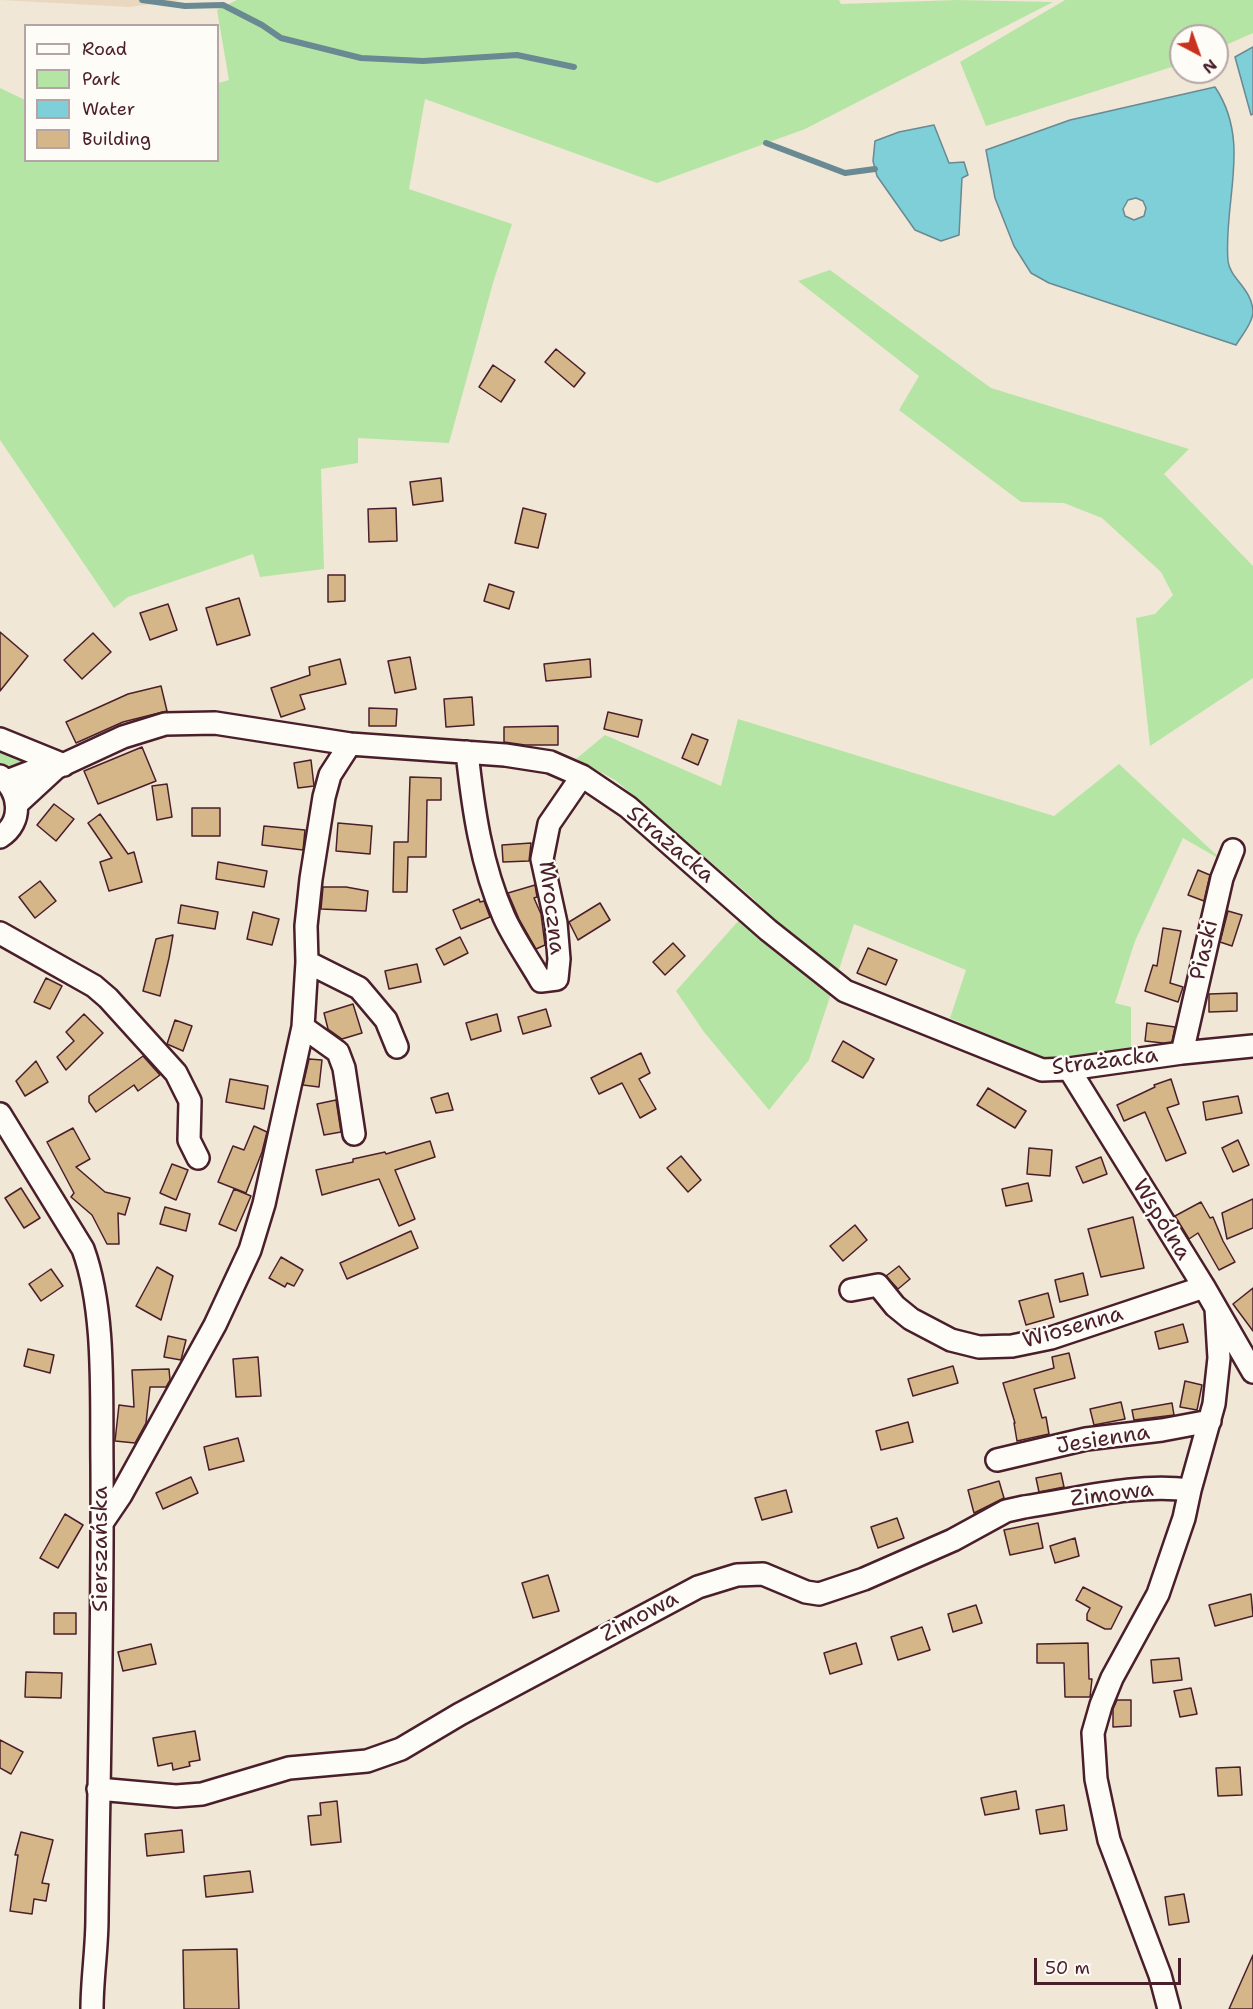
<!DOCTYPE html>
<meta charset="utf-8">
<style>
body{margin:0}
#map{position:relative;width:1253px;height:2009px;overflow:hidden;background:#f1e7d6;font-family:"Shantell Sans",sans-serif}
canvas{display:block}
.legend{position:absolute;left:24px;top:24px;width:195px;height:138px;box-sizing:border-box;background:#fdfcf7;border:2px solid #b5a4a5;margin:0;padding:8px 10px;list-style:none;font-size:18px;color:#4a1f2b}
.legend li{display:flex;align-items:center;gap:12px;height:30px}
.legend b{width:30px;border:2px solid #b5a4a5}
.north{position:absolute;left:1169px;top:24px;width:60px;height:60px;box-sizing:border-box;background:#fdfcf7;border:2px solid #b5a4a5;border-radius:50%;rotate:139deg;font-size:16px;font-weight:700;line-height:24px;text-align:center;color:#4a1f2b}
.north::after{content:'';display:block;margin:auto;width:21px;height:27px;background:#c8321e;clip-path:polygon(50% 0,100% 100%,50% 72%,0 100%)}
.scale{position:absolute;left:1034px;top:1958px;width:147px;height:27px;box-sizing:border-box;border:3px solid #4a1f2b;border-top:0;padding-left:8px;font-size:18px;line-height:21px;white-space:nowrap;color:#4a1f2b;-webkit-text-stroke:4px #fdfcf7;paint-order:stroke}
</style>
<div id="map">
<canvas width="1253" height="2009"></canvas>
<ul class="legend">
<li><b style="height:8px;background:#fdfcf7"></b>Road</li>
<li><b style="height:16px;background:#b5e5a4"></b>Park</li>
<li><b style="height:16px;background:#7ecfd8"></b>Water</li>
<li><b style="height:16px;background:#d5b689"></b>Building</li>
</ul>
<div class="north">N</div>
<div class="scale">50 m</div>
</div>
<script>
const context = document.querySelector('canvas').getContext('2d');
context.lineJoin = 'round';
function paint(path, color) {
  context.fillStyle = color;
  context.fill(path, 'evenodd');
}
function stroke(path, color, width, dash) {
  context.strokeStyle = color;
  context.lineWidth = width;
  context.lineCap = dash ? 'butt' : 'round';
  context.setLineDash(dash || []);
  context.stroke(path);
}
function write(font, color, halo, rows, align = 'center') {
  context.font = font + ' "Shantell Sans",sans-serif';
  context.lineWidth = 4.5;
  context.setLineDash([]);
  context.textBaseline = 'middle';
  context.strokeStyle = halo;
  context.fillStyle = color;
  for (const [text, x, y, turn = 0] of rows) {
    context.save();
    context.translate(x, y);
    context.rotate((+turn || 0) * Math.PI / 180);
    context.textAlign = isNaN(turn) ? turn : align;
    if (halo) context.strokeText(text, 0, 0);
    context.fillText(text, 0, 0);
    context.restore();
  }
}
const built = new Path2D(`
 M0,0h181l-52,7z`);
const green = new Path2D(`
 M237,0h602l2,4 116,-4 96,2 -248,127 -148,54 -232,-84 -16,90 103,35 -19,59 -44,160 -91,-5v25l-37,6 3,100 -64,8 -7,-23 -125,43 -14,11 -114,-168v-352l25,12 1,60h192v-77l11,-3 -12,-70z
 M1065,0h188v33l-36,16v-13h-36v28l-195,62 -26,-64z
 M830,270l161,118 198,61 -25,25 89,92v112l-103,68 -14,-128 19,-4 18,-19 -12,-23 -59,-54 -38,-15 -43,-1 -122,-92 20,-34 -121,-95z
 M738,719l316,97 65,-52 104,97 -40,-23 -48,103 -20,62 16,4v40l-65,13 -24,-1 -92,-41 16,-48 -112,-46 -45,136 -40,50 -65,-78 -28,-41 80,-90 -141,-121 -39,-21 29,-24 116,51z
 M0,749l17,8 9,11 -26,3z`);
const water = new Path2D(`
 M1253,47v67l-2,1 -16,-58z
 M1215,87c37,55 8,114 13,174 2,18 25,28 25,52 -1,11 -11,22 -17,32l-187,-62 -18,-10 -17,-27 -19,-48 -9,-48 84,-30zM1136,198l7,3 3,7 -2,8 -10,4 -9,-4 -2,-7 5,-9z
 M934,125l15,38 15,-1 4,13 -6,3 -3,57 -18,6 -26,-11 -38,-54 -4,-15 2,-20 24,-9z`);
const stream = new Path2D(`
 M142,0l43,6 38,-1 39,20 19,13 80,20 62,3 94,-6 57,12
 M766,143l79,30 30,-4`);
const building = new Path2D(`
 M556,349l29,24 -11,14 -29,-25z
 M493,365l22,15 -14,22 -22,-15z
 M441,478l2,23 -30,4 -3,-23z
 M396,508l1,33 -28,1 -1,-33z
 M523,508l23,6 -8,34 -23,-5z
 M328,575h17v26l-17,1z
 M489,584l25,8 -5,17 -25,-8z
 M239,598l11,37 -33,10 -11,-37z
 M168,604l9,26 -27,10 -10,-27z
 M0,632l28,24 -28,35z
 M93,633l18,19 -29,27 -18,-19z
 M410,657l6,32 -21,4 -7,-32z
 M340,659l6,25 -46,11 5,14 -24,8 -10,-29 39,-13 -1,-8z
 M590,659l1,18 -45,4 -2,-17z
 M161,686l6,25 -44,11 -47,21 -10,-21 62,-28z
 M472,697l2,28 -28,2 -2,-28z
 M369,708l28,1 -1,17h-27z
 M608,712l34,8 -4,17 -34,-8z
 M558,726v19h-33l-21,-3v-15z
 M692,734l16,6 -10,25 -16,-7z
 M142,747l14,34 -58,23 -14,-33z
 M311,760l3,26 -16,2 -4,-25z
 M410,777l31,1v22h-14l-1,57h-18l-1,35h-14l1,-50h14z
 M167,784l5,33 -15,3 -5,-34z
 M54,804l20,15 -18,22 -19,-16z
 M192,808h28v28h-28z
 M100,814l28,40 6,-2 8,30 -33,9 -9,-29 12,-4 -24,-35z
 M338,823l34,3 -2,28 -34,-3z
 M264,826l41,4 -2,20 -41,-5z
 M531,843l-2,18 -26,1 -1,-17z
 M218,862l49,9 -3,16 -48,-8z
 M1198,870l12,5 -6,26 -16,-6z
 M40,881l16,20 -21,17 -16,-21z
 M535,885l2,12 -3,1 7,16 4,31 -9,4 -17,-30 -11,-26z
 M323,887h23l22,4 -2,20 -45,-2z
 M479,899l1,3 4,-1 6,16 -29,12 -8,-19z
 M600,903l10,17 -32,20 -9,-18z
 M181,905l37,7 -3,17 -37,-6z
 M1228,911l14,4 -10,31 -12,-4z
 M253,912l26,7 -7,26 -25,-6z
 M1163,928l18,3 -11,52 13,4 -5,15 -33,-11 8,-26 4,1z
 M173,935l-4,23 -9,38 -17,-5 13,-52z
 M460,937l8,16 -24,12 -8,-16z
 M673,943l12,13 -20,19 -12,-13z
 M868,948l29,12 -11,25 -29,-12z
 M417,964l4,18 -32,7 -4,-18z
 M46,978l16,8 -12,23 -16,-7z
 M1237,993v18l-28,1v-18z
 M353,1004l9,29 -20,6 -14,-10 -4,-16z
 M546,1009l5,17 -28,8 -5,-17z
 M84,1014l19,19 -37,37 -9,-13 17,-16 -8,-9z
 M497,1014l4,17 -30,9 -5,-17z
 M175,1020l17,6 -9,25 -16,-7z
 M1147,1023l28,4 -3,15 -9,1 -18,-2z
 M843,1041l31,18 -11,19 -31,-17z
 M641,1053l9,20 -11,6 17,30 -16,9 -18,-35 -23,11 -8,-16z
 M143,1056l17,19 -22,16 -4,-6 -38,27 -7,-10v-6z
 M309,1059l13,1 -3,27 -16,-2z
 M36,1061l12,21 -23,14 -9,-15z
 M230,1079l38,7 -4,23 -38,-7z
 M1171,1079l8,25 -12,4 19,45 -20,8 -21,-49 -21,9 -7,-16 38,-18 -1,-2z
 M988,1088l38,23 -11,17 -38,-23z
 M448,1093l5,17 -17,3 -5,-15z
 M1238,1096l4,17 -36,7 -3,-18z
 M336,1100l5,32 -17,3 -7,-31z
 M254,1126l13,6 -5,20 -16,41 -28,-11 15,-36 11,4z
 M73,1128l17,31 -14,8 29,25 25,6 -5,17 -7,-2 1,31h-12l-15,-29 -21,-18 3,-4 -27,-51z
 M1238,1140l11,25 -16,7 -11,-24z
 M430,1141l5,16 -40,13 20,49 -16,7 -20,-47 -57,16 -6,-25 37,-8v-3l32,-7 1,2z
 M1029,1148l23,2 -2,26 -23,-2z
 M681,1156l20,24 -13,12 -21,-24z
 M1101,1157l6,17 -24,9 -7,-16z
 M172,1164l16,6 -12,30 -16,-7z
 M1028,1183l4,18 -26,5 -4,-17z
 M21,1188l19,30 -16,10 -19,-30z
 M234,1189l17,7 -15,35 -17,-7z
 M1253,1199v29l-26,11 -5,-26z
 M1201,1202l9,16 3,-1 10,24 12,21 -16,8 -21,-37 -9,6 -14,-23z
 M165,1207l25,7 -4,17 -26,-7z
 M1133,1217l11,51 -43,9 -13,-48z
 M855,1225l12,15 -24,21 -13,-15z
 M411,1231l7,17 -71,31 -7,-16z
 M281,1257l22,13 -9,16 -7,-3 -2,4 -16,-9z
 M899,1266l11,13 -12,10 -12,-13z
 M157,1267l16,9 -12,44 -25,-14z
 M51,1269l12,17 -22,15 -12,-17z
 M1083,1273l5,22 -28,7 -5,-22z
 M1253,1288v43l-20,-27z
 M1048,1293l6,24 -28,8 -7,-24z
 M1183,1324l5,18 -29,7 -4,-17z
 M168,1336l18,4 -5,20 -17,-3z
 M28,1349l26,6 -4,18 -26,-7z
 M1069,1353l6,25 -41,11 8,29 4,-1 3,17 -32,7 -3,-18h1l-12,-40 51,-15 -2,-11z
 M258,1357l3,39 -25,1 -3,-38z
 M953,1366l5,17 -45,13 -5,-17z
 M169,1369l1,11 -4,7h-16l-4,36 -11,20 -20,-2 4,-36 15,2 -2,-37z
 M1185,1381l17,4 -5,25 -17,-3z
 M1121,1402l4,17 -31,6 -4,-16z
 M1172,1403l2,12 -40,5 -2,-10z
 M908,1422l5,20 -32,8 -5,-19z
 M238,1438l6,23 -35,9 -5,-23z
 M1061,1473l3,14 -25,5 -3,-14z
 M191,1477l7,16 -35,16 -7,-16z
 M999,1481l5,17 -30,15 -6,-23z
 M786,1490l6,22 -30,8 -7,-22z
 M65,1514l18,11 -25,43 -18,-10z
 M897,1518l7,20 -26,10 -7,-21z
 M1038,1523l5,25 -33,7 -6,-25z
 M1075,1538l4,18 -24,7 -5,-17z
 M548,1575l11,36 -26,7 -11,-35z
 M1083,1587l39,20 -11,22h-6l-18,-9v-6l3,-6 -14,-8z
 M1251,1594l2,22 -38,10 -6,-21z
 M976,1605l6,18 -29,9 -5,-18z
 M54,1613h22v21h-22z
 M922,1627l8,23 -32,10 -7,-23z
 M856,1643l6,21 -32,10 -6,-21z
 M1088,1643l1,36h3l-2,18h-25l-1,-34h-27v-19z
 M151,1644l5,20 -33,7 -5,-19z
 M1179,1658l3,22 -29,3 -2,-23z
 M26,1672l36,1 -1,25 -36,-1z
 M1191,1688l6,26 -17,3 -6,-26z
 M1117,1700h14v26l-18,1v-18z
 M195,1731l5,29 -11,2 1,4 -17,4 -1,-7 -14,3 -5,-28z
 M0,1740l23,12 -12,22 -11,-6z
 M1240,1767l2,28 -24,1 -2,-28z
 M1016,1791l3,18 -34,6 -4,-17z
 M337,1801l4,41 -30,3 -3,-29 13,-1 -1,-12z
 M1064,1805l3,25 -27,4 -4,-24z
 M182,1830l2,22 -37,4 -2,-22z
 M21,1832l32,8 -11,43 7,1 -3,17 -12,-2 -2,15 -22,-3 8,-56h-3z
 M250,1871l3,21 -47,5 -2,-21z
 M1184,1894l5,28 -20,3 -4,-28z
 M237,1949l2,60h-55l-1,-59z
 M1253,1955v54h-24z`);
const minor = new Path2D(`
 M0,739l64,26
 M467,752c6,56 14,113 37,165 10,22 25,43 37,64l16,-2 2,-20 -3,-36 -14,-64 7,-35 33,-48
 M0,776c20,15 24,46 0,61
 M7,781l26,-10 23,-3 67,-31 42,-13 50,-1 135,21 155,11 45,7 32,14 46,31 140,123 77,61 197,79 27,-1 113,-16 71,-7
 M17,804l39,-36
 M0,933l94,53 14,12 68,75 14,28 -1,39 9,18
 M307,962l52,26 27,32 11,27
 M303,1027l35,25 6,16 10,66
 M1182,1053l40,-175 11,-28
 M1069,1069l135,218 49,85
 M0,1114l83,135c23,63 18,149 19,216 1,151 -3,302 -5,453 0,31 -5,61 -5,91
 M851,1290l27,-5 17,21 16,13 40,21 28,7 33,-1 39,-8 153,-51
 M997,1460l89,-21 76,-9 48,-9
 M102,1523l19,-28 94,-170 35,-75 14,-46 39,-177 4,-65 -1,-36 5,-47 13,-82 6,-22 20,-31
 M98,1789l78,7 26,-2 87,-26 78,-7 34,-12 59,-35 238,-127 39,-12 26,-1 43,18 13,2 45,-15 89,-39 53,-29 18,-4c55,-8 110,-24 166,-17
 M1169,2009l-9,-34 -51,-135 -13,-61 -3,-46 8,-28 11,-27 46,-84 26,-76 6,-28 24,-86 5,-46 -3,-50`);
const streetNames = [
 ["Strażacka",670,845,40],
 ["Mroczna",551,908,83],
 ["Piaski",1205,950,-77],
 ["Strażacka",1105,1062,-7],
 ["Wspólna",1161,1220,58],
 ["Wiosenna",1073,1328,-16],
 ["Jesienna",1103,1440,-9],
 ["Zimowa",1112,1495,-7],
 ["Sierszańska",101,1549,-90],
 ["Zimowa",640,1617,-28]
];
paint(built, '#e9d8bf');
paint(green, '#b5e5a4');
paint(water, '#7ecfd8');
stroke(water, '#698993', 1.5);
stroke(stream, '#698993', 6);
paint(building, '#d5b689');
stroke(building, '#4a1f2b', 1.5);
stroke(minor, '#4a1f2b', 26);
stroke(minor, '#fdfcf7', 21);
write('22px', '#4a1f2b', '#fdfcf7', streetNames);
</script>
